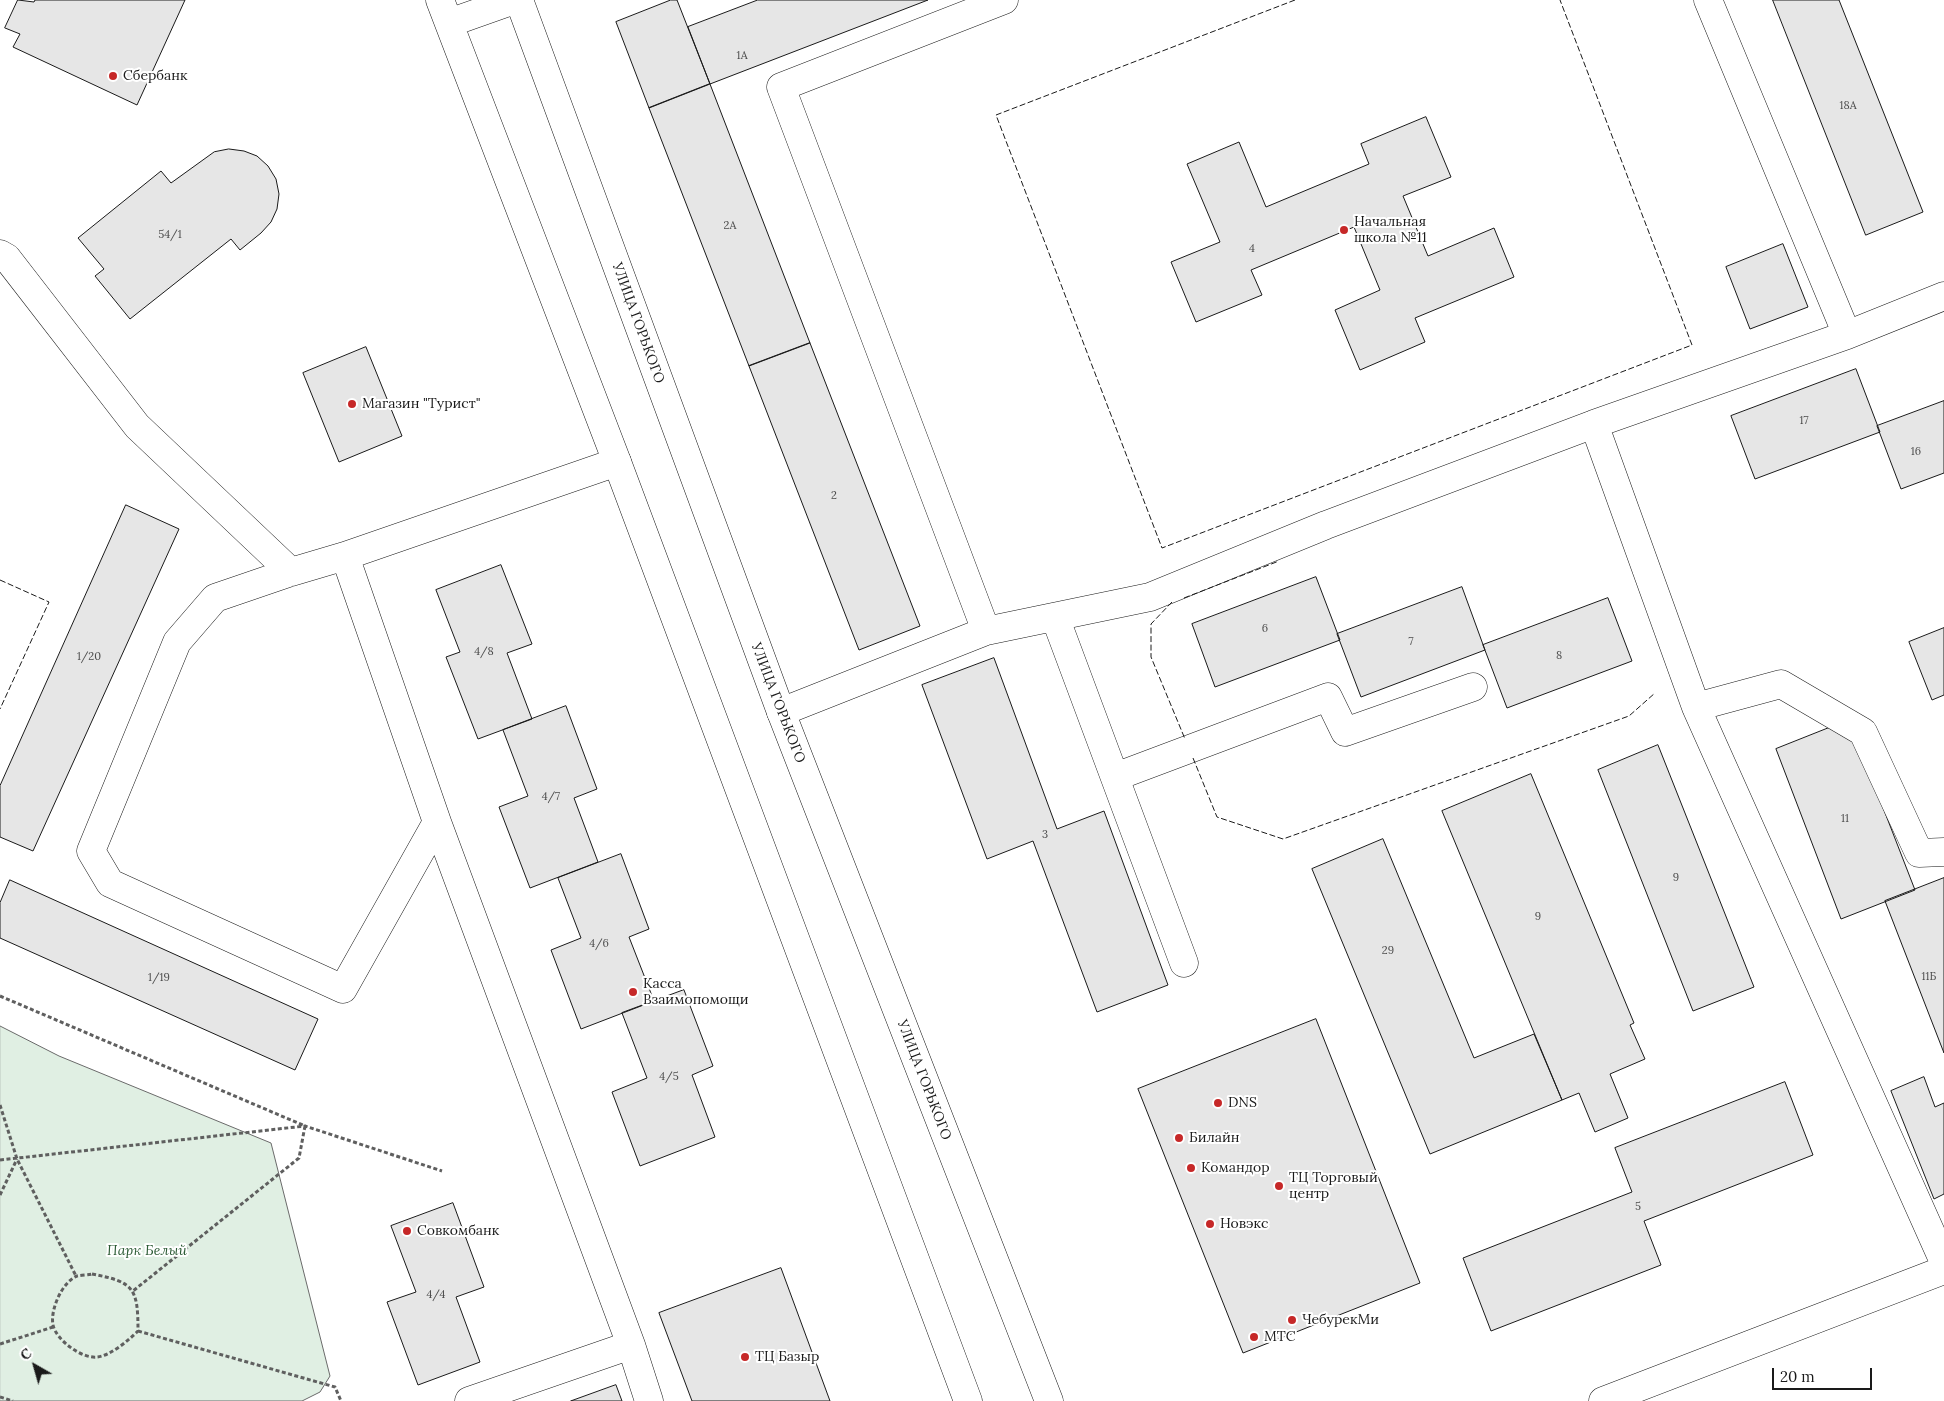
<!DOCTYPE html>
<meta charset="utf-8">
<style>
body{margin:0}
#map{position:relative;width:1944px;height:1401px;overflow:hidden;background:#fff;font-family:Lora,serif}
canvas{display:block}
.north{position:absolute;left:10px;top:1341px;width:50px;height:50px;-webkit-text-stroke:4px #fff;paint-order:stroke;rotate:322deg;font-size:14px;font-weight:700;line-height:20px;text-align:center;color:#1a1a1a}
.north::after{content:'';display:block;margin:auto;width:18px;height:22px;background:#1a1a1a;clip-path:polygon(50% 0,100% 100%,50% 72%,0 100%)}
.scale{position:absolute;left:1772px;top:1368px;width:100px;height:22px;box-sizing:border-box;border:2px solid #1a1a1a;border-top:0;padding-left:6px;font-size:15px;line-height:18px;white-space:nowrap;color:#1a1a1a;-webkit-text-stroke:4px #fff;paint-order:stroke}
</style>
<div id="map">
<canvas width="1944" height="1401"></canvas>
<div class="north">С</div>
<div class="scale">20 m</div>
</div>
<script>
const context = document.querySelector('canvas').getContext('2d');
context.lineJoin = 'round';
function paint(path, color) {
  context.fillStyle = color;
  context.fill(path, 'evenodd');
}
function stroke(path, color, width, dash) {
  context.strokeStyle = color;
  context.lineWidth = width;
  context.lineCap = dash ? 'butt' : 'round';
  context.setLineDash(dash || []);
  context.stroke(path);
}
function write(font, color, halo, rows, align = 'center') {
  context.font = font + ' Lora,serif';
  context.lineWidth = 4;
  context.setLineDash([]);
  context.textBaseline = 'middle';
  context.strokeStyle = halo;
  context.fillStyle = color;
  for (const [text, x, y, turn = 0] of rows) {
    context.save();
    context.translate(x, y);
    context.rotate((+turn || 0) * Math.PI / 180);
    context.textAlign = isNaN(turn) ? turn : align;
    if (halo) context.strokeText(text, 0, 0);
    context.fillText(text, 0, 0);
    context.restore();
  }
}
const green = new Path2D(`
 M0,1026l59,30 212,87 59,233 -10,16 -18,9h-302z`);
const building = new Path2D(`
 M18,0l16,2 1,-2h150l-48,105 -124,-58 7,-13 -15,-6z
 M671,0h6l33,84 -61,24 -33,-86z
 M758,0h170l-218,84 -22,-57z
 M1773,0h66l84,212 -57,23z
 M710,84l100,259 -61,23 -100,-258z
 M1426,117l25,60 -48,19 25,60 66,-28 20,49 -99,41 10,24 -65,28 -25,-60 45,-20 -26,-63 -103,43 11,25 -66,27 -25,-60 49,-20 -33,-78 52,-22 27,65 103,-43 -8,-20z
 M229,149l15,2 13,5 11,10 8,13 3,15 -2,15 -6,13 -10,11 -21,17 -9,-11 -101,80 -35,-43 9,-7 -26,-31 83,-67 10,12 43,-31z
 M1783,244l25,63 -58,22 -24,-62z
 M810,343l110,283 -61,24 -110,-284z
 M366,347l36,89 -63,26 -36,-89z
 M1856,369l24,63 -125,47 -24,-63z
 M1944,401v72l-43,16 -24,-63z
 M126,505l53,24 -146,322 -33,-14v-51z
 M501,565l31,79 -25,9 25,66 -54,20 -32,-82 14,-5 -24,-62z
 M1316,577l24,63 -125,47 -23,-63z
 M1462,587l23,63 -124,47 -24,-63z
 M1608,598l24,63 -125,47 -24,-63z
 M1944,628v67l-12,5 -23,-58z
 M994,658l63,171 47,-18 64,174 -71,27 -64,-171 -46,18 -65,-174z
 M566,706l31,83 -23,9 24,64 -68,26 -31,-81 29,-11 -25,-66z
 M1849,720l66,170 -74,29 -65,-170z
 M1658,745l96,242 -61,24 -95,-241z
 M1531,774l103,249 -4,2 15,34 -35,15 18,44 -33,14 -16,-39 -17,7 -120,-289z
 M1383,839l91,219 60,-24 28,66 -132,54 -118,-285z
 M621,854l28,75 -20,8 25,64 -73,28 -30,-79 30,-12 -23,-60z
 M1944,878v175l-59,-152z
 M10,880l308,139 -23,51 -295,-132v-35z
 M684,990l29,76 -21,9 23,62 -75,29 -28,-74 35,-14 -25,-65z
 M1316,1019l104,264 -177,70 -105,-264z
 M1924,1077l11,30 9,-4v91l-10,5 -43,-108z
 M1785,1082l28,73 -169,66 17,44 -170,66 -28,-73 169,-66 -17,-44z
 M453,1203l31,84 -28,10 24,65 -62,23 -31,-83 29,-10 -25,-66z
 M781,1268l49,133h-138l-33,-88z
 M616,1385l6,16h-51z`);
const path = new Path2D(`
 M0,996l305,130 -6,32 -166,133
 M0,1105l17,54 59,117
 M0,1160l305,-34 137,45
 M0,1195l17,-36
 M92,1274c42,8 46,14 46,57 -9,9 -28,25 -41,26 -15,2 -41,-17 -44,-32 -3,-15 9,-43 24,-49 4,-1 11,-1 15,-2z
 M138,1331l197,56 6,14
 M0,1344l53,-17
 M0,1397l13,4`);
const minor = new Path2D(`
 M1708,0l139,335
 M0,254l7,4 130,168 154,146
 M1594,424l102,283 248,555
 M617,462l-272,94 -54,16 -76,26 -38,44 -86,209 19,32 233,106 94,-167 194,523 18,56
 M345,556l92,266
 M1055,617l129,346
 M986,631l-205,-544 223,-87
 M1696,707l85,-23 82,48 56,121 25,-1
 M781,712l205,-81 164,-34 176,-72 268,-101 253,-89 97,-39
 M1115,777l213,-80 17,35 128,-45
 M469,1401l162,-56
 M1603,1401l341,-131`);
const major = new Path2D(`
 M440,0l177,462 351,939
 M519,0l262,712 268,689
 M449,23l65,-23`);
const fence = new Path2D(`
 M1295,0l-299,115 166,433 530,-203 -132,-345
 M0,580l49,22 -49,107
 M1184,598l95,-37
 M1172,602l-21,22v33l34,82
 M1193,758l24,59 66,22 346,-123 26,-23`);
const markers = [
 [113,76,5,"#c62828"],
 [1344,230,5,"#c62828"],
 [352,404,5,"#c62828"],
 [633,992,5,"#c62828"],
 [1218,1103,5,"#c62828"],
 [1179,1138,5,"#c62828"],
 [1191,1168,5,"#c62828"],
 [1279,1186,5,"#c62828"],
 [1210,1224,5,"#c62828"],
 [407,1231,5,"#c62828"],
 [1292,1320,5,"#c62828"],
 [1254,1337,5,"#c62828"],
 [745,1357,5,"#c62828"]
];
const numberNames = [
 ["1А",742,56],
 ["18А",1848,106],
 ["2А",730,226],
 ["54/1",170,235],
 ["4",1252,249],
 ["17",1804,421],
 ["16",1916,452],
 ["2",834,496],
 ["6",1265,629],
 ["7",1411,642],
 ["4/8",484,652],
 ["8",1559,656],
 ["1/20",89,657],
 ["4/7",551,797],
 ["11",1845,819],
 ["3",1045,835],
 ["9",1676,878],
 ["9",1538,917],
 ["4/6",599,944],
 ["29",1388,951],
 ["11Б",1929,977],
 ["1/19",159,978],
 ["4/5",669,1077],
 ["5",1638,1207],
 ["4/4",436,1295]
];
const poiNames = [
 ["Сбербанк",123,76],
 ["Начальная",1354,222],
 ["школа №11",1354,238],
 ["Магазин \"Турист\"",362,404],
 ["Касса",643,984],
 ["Взаимопомощи",643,1000],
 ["DNS",1228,1103],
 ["Билайн",1189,1138],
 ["Командор",1201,1168],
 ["ТЦ Торговый",1289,1178],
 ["центр",1289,1194],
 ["Новэкс",1220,1224],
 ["Совкомбанк",417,1231],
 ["ЧебурекМи",1302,1320],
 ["МТС",1264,1337],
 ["ТЦ Базыр",755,1357]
];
const streetNames = [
 ["УЛИЦА ГОРЬКОГО",638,323,70],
 ["УЛИЦА ГОРЬКОГО",778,703,69],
 ["УЛИЦА ГОРЬКОГО",924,1080,69]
];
const parkNames = [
 ["Парк Белый",147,1251]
];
paint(green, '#e0efe3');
stroke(green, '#6a6a6a', 1);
paint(building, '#e6e6e6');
stroke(building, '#1a1a1a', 1);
stroke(minor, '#1a1a1a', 29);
stroke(major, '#1a1a1a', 29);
stroke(path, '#5f5f5f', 3, [4, 2.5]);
stroke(minor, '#fff', 28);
stroke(major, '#fff', 28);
stroke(fence, '#1a1a1a', 1, [6, 2.5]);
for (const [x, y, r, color] of markers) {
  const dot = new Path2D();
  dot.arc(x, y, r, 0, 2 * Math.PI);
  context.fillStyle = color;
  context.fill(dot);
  stroke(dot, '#fff', 2);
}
write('11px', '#4d4d4d', null, numberNames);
write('14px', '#1a1a1a', '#fff', poiNames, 'left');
write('14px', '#1a1a1a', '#fff', streetNames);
write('italic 14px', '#2b5a34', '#fff', parkNames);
</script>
